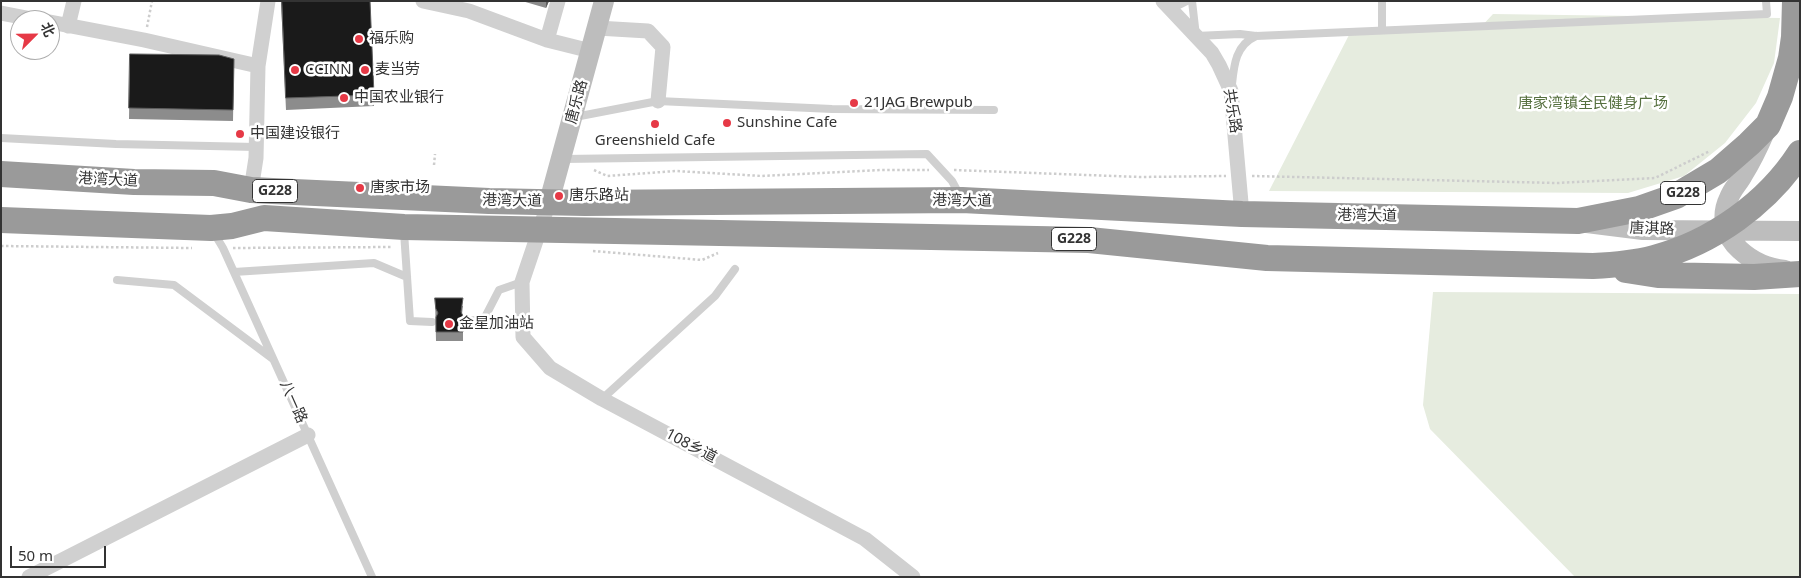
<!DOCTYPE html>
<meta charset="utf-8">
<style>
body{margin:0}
#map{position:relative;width:1801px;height:578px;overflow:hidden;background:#fff;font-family:"Noto Sans","Noto Sans SC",sans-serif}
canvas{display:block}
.frame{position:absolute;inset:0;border:2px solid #333;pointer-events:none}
.north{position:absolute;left:10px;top:10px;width:50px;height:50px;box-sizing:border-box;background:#fff;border:1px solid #adadad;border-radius:50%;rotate:67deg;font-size:14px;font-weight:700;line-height:20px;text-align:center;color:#333}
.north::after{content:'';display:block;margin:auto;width:18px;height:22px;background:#e63946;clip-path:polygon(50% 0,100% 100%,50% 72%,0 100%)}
.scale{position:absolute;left:10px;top:546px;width:96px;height:22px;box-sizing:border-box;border:2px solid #333;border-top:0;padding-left:6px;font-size:15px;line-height:18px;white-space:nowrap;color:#333;-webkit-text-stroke:4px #fff;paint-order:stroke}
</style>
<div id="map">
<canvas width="1801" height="578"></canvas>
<div class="frame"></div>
<div class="north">北</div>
<div class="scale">50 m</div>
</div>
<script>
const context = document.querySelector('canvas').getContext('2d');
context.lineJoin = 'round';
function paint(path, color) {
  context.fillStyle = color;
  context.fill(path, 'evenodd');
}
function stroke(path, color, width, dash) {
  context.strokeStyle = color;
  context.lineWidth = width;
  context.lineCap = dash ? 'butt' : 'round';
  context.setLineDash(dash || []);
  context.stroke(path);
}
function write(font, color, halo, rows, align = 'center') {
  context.font = font + ' "Noto Sans","Noto Sans SC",sans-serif';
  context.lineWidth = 5;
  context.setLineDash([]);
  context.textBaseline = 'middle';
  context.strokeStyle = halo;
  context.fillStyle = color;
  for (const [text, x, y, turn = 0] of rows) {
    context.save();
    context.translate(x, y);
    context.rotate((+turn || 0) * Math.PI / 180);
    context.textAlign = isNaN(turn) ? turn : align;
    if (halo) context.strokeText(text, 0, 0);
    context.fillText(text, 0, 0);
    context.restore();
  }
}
const green = new Path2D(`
 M1493,14l287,4 -6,45 -18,40 -31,40 -41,33 -56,17 -359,-2 80,-156 130,-6z
 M1433,292l367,2v283h-225l-145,-148 -7,-24z`);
const path = new Path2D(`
 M147,27l5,-26
 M434,165l1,-11
 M594,170l13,6 69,-5 86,5 119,-6h48
 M954,170l186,7 86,-1
 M1252,176l305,7 98,-5 55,-27
 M1,246l191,2
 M233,248l159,-1
 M593,251l109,9 16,-7`);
const lane = new Path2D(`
 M1192,1l4,35 44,-2 16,2 511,-22 -1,-13
 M1382,1v29
 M1170,5l7,1 10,-5
 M1232,84c2,-20 4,-39 24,-48
 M575,117l83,-16 174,8 162,1
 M1,138l115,6 140,3
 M563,159l364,-5 25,27 7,13
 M404,232l6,89 22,1
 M214,233l9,15 149,329
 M234,272l140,-9 33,14
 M117,280l57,5 99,74
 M467,321l17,-2 15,-29 23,-8
 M602,399l113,-103 20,-27`);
const street = new Path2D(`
 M423,1l46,10 78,29 44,11
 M1163,1l49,52 7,12 12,26 11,123
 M1,13l36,7
 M50,22l94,18 114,26
 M68,26l6,-25
 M597,28l51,3 15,16 -5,54
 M547,40l11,-39
 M251,190l5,-32 2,-92 10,-65
 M549,202l-27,80 1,55 27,31 52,31 263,140 48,38
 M29,577l279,-142`);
const secondary = new Path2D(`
 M1764,134c-6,14 -13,28 -21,41 -4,8 -11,14 -14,23 -9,18 -4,39 11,52 13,12 27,18 45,20
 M549,202l55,-201
 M1587,223l56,7 157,1`);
const highway = new Path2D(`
 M1,174l133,8 80,1 37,7 238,11 96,2 377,-3 280,14 336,7 61,-12 37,-13 42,-25 31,-27 19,-19 12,-28 11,-39 3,-21 1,-36
 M1,220l210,8 21,-2 32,-8 140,9 685,13 178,18 326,8c21,-1 42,-3 61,-8 58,-15 114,-55 146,-105
 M1626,270l32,5 96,2 46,-3`);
const wall = new Path2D(`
 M281,1h89l4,105 -88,4z
 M522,1h27l-3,7z
 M130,54l104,5 -1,62 -104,-2z
 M435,298l28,8 -1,8 1,2v25h-27z`);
const shadedWall = new Path2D(`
 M546,1h3l-3,7z`);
const building = new Path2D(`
 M282,1h88l4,94 -88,3z
 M130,54l89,1 15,4 -1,51 -104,-2z
 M435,298h28l-2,14 2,4v16h-27v-15l2,-4 -2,-4z`);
const markers = [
 [359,39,5,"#e63946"],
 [295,70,5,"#e63946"],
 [365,70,5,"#e63946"],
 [344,98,5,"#e63946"],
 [854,103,5,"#e63946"],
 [727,123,5,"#e63946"],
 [655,124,5,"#e63946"],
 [240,134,5,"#e63946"],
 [360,188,5,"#e63946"],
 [559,196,5,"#e63946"],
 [449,324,5,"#e63946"]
];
const shields = [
 [275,191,45],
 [1683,193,45],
 [1074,239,45]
];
const shieldNames = [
 ["G228",275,191],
 ["G228",1683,193],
 ["G228",1074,239]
];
const poiNames = [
 ["福乐购",369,39],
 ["CCINN",305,70],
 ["麦当劳",375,70],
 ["中国农业银行",354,98],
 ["21JAG Brewpub",864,103],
 ["Sunshine Cafe",737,123],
 ["中国建设银行",250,134],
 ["Greenshield Cafe",655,141,"center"],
 ["唐家市场",370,188],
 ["唐乐路站",569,196],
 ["金星加油站",459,324]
];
const streetNames = [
 ["唐乐路",577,102,-75],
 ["共乐路",1232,111,81],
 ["港湾大道",108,180,3],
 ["港湾大道",512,201,1],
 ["港湾大道",962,201,1],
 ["港湾大道",1367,216,1],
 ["唐淇路",1652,229,2],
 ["八一路",293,402,66],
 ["108乡道",691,446,28]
];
const parkNames = [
 ["唐家湾镇全民健身广场",1593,104]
];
paint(green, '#e6ecdf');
stroke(path, '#cdcdcd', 2.5, [2.5, 2.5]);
stroke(lane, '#d0d0d0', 8);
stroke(street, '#d0d0d0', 15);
stroke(secondary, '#bdbdbd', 20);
stroke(highway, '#9a9a9a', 26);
paint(wall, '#8c8c8c');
paint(shadedWall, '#5f5f5f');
paint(building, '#1a1a1a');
stroke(building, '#5f5f5f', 1);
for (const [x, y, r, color] of markers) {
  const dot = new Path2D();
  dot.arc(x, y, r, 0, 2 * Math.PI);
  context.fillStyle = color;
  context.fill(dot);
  stroke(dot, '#fff', 2);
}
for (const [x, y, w] of shields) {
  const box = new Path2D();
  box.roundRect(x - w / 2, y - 11.5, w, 23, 4);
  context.fillStyle = '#fff';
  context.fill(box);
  stroke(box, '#333', 1);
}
write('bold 14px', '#333', null, shieldNames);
write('15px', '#333', '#fff', poiNames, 'left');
write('15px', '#333', '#fff', streetNames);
write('15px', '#56703f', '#fff', parkNames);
</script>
